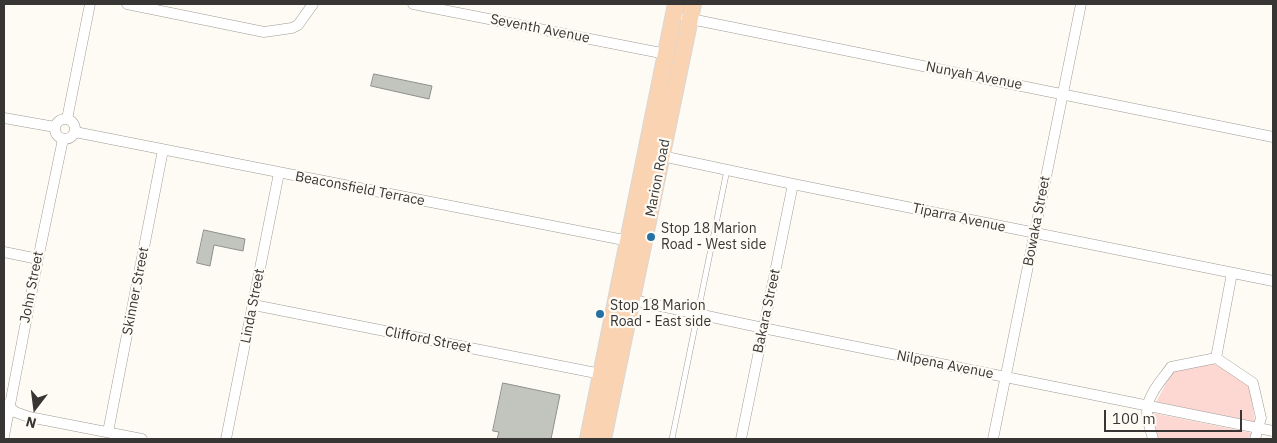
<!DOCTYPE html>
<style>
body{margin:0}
#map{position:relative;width:1277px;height:443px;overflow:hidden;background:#fefbf5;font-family:"IBM Plex Sans",sans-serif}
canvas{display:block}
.frame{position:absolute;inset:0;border:5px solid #373634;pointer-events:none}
.north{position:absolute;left:10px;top:383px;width:50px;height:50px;-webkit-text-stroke:4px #fefbf5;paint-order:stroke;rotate:195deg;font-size:14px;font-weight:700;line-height:20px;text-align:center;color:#373634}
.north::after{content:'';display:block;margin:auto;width:18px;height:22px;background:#373634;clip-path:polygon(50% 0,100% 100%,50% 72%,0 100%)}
.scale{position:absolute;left:1104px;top:410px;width:138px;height:22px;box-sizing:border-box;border:2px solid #373634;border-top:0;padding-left:6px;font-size:15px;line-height:18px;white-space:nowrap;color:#373634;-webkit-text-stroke:4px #fefbf5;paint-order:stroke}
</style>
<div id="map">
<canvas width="1277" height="443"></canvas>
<div class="frame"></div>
<div class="north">N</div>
<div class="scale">100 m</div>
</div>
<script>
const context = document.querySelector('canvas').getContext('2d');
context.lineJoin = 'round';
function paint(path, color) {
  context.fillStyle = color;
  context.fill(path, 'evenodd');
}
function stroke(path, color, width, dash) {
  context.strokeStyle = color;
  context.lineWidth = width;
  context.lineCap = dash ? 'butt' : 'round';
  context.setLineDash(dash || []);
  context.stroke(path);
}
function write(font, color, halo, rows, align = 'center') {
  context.font = font + ' "IBM Plex Sans",sans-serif';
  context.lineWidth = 4.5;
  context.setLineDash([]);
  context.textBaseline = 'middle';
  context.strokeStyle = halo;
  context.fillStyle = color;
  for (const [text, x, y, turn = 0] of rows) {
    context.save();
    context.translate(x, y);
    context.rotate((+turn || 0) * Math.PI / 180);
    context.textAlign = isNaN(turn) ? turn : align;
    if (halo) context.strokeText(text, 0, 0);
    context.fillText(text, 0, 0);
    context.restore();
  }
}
const green = new Path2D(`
 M1215,364l34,20 6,38 -99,-20 18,-33z
 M1153,413l99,20 -4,6h-91z`);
const building = new Path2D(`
 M374,74l58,12 -3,13 -58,-13z
 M204,230l41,9 -2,12 -29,-6 -4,21 -13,-3z
 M503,383l57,12 -9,44h-54l2,-7 -6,-1z`);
const lane = new Path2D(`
 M672,439l55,-269`);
const street = new Path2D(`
 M127,4l137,28 28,-4 6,-3 15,-21
 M413,4l253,50
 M686,18l587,119
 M4,118l51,9
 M55 129a10 10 0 1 1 20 0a10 10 0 1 1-20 0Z
 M67,119l23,-115
 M75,132l559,110
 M657,155l136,29 480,97
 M4,252l34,7
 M628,299l135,29 510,103
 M254,305l347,69
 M1216,358l16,-85
 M7,404l8,8 14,5 113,22
 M108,432l55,-282
 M4,436l34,-177 25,-120
 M226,439l53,-266
 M741,439l52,-255
 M993,439l88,-435
 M1153,439c-2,-8 -6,-18 -6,-27 0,-17 15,-32 24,-45l45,-9 37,25 8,35 -6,21`);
const primary = new Path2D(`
 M588,439l88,-435
 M603,439l90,-435`);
const markers = [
 [651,237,5,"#2671a4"],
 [600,314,5,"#2671a4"]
];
const streetNames = [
 ["Seventh Avenue",540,29,11],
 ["Nunyah Avenue",974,76,11],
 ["Marion Road",658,178,-79],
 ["Beaconsfield Terrace",360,189,11],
 ["Tiparra Avenue",959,218,12],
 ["Bowaka Street",1037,221,-79],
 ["John Street",32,287,-79],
 ["Skinner Street",136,291,-79],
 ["Linda Street",253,306,-79],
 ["Bakara Street",767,311,-78],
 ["Clifford Street",428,340,11],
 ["Nilpena Avenue",945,365,11]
];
const poiNames = [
 ["Stop 18 Marion",661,229],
 ["Road - West side",661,245],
 ["Stop 18 Marion",610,306],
 ["Road - East side",610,322]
];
paint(green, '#fdd7d1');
paint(building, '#c2c4be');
stroke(building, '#8e908a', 1);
stroke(lane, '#9e9b95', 6);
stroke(street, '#9e9b95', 11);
stroke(primary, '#d7d7d6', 18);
stroke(lane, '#fff', 5);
stroke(street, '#fff', 10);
stroke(primary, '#fad3b3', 16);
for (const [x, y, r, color] of markers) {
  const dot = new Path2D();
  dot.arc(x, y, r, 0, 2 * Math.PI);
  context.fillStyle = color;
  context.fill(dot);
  stroke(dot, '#fefbf5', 2);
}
write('14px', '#373634', '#fefbf5', streetNames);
write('14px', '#373634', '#fefbf5', poiNames, 'left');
</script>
